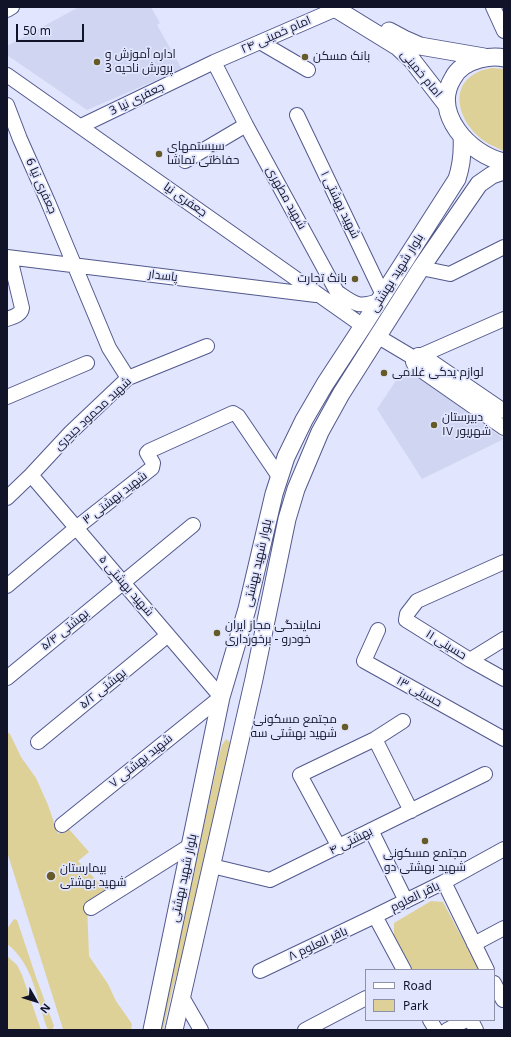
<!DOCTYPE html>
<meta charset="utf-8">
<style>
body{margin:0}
#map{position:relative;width:511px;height:1037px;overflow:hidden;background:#e1e5fe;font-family:"Noto Sans",sans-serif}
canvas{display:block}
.frame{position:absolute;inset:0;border:8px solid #111429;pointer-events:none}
.legend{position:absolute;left:365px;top:969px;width:130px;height:52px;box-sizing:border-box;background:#e1e5fe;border:1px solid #8e91a9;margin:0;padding:5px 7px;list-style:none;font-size:12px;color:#111429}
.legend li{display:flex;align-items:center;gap:8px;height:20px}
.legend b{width:20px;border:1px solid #8e91a9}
.north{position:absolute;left:16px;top:981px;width:40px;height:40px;-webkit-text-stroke:3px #e1e5fe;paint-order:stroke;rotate:129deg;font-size:11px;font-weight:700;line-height:16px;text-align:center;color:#111429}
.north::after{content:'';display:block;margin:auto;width:14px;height:18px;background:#111429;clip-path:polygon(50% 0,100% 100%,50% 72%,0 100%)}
.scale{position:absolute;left:16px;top:24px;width:68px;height:18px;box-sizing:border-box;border:2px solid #111429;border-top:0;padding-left:5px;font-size:12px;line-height:14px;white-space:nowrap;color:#111429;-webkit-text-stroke:3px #e1e5fe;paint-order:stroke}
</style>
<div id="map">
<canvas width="511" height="1037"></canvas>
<div class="frame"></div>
<ul class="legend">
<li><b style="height:5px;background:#fff"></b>Road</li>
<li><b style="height:11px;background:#ded197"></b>Park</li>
</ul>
<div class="north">N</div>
<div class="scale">50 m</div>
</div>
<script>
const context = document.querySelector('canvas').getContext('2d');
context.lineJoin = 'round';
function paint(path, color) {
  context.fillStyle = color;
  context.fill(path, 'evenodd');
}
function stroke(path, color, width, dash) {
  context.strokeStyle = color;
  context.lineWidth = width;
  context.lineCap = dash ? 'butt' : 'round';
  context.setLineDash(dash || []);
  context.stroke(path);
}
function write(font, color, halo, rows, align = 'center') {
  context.font = font + ' "Noto Sans",Cairo,sans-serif';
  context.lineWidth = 3.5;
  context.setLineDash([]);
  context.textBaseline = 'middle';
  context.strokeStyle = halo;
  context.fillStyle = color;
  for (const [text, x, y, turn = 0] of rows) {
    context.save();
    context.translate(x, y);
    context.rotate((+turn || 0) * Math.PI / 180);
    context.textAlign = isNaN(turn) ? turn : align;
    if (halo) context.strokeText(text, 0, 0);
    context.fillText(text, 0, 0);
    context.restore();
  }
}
const built = new Path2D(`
 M79,7h72l9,16 -3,2 25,44 -95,41 -80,-55v-9z
 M405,367l99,72 -82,40 -45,-70z`);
const green = new Path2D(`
 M492,68l12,1v82c-9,-4 -19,-8 -26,-15 -21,-19 -29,-52 2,-65 4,-2 9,-2 12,-3z
 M7,732l3,2 11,23 15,21 12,27 10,29 10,-6 21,24 -11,9 29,30 -20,13 2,52 19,28 8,17 16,23 -1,6h-68v-1l-56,-177z
 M226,739l4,3 -1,6 -25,128 -32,116 -9,38h-4l60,-274 3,-11z
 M431,901l12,1 36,68h-68l-17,-32v-15z
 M14,919l3,1 20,60 17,46 -2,4h-3l-2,-2c-10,-28 -14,-65 -40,-84v-15z
 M7,956l10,9 5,10 19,55h-34z`);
const minor = new Path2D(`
 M493,7l11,24
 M7,10l5,-3
 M260,42l48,28
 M214,62l32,63 91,167c18,12 20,16 42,9
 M7,75l356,251
 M7,105l13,34 28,63 61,146 19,30
 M297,115l86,180
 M81,126l133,-64 106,-46 16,-7 1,-2
 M185,161l61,-36
 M7,257l309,38
 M421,268l29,6 54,-27
 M7,319c6,-2 14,-4 15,-11l-12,-50
 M504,319l-82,36h-4l-4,3 -1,4 2,4 89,62
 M377,336l37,22
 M422,355l82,56
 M7,397l80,-34
 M31,475l190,222 -159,128
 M7,498l24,-23 40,-43 57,-54 79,-32
 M504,562l-87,39 -10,13 -1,6 64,40 34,19
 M7,586l69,-58 76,-60 1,-5 -6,-10 2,-2 84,-38 5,3 42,62
 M378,630l-14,31 140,78
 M470,660l34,-21
 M7,678l186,-153
 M375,739l36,72
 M38,742l130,-107
 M371,830l35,71
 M339,847l-39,-72 75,-36 28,-18
 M212,866l58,14 215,-106
 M444,882l60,-33
 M91,908l100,-63
 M474,944l30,-16
 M404,970l-29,-54 69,-34 43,88
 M260,971l115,-55
 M494,983l9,17
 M182,997l19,33
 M430,1020l6,10
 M471,1020l5,10
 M305,1030l61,-32
 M447,1030l19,-10`);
const major = new Path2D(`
 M333,7l65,40 14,13 34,44
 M389,31l15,8 16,7 64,11
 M504,58c-8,-2 -16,-1 -24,1 -11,3 -22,9 -27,19 -22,35 17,77 51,84
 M152,1030l69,-333 26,-88 27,-115 12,-37 18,-37 21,-36 38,-58 94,-147c5,-15 6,-27 5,-43
 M174,1030l80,-351 33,-160 9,-30 24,-57 21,-38 80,-126 58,-84 13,-9 12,-4`);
const markers = [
 [305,57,4,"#665b28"],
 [97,62,4,"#665b28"],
 [159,154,4,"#665b28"],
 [355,279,4,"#665b28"],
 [384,373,4,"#665b28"],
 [434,425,4,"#665b28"],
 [217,633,4,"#665b28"],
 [345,727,4,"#665b28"],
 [425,841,4,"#665b28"],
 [51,876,5,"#665b28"]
];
const streetNames = [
 ["امام خمینی ۲۴",276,35,-24],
 ["امام خمینی",421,74,50],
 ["جعفری نیا 3",137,99,-26],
 ["جعفری نیا 6",41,186,66],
 ["شهید مطهری",286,198,61],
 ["جعفری نیا",185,200,35],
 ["شهید بهشتی ۱",340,205,64],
 ["بلوار شهید بهشتی",397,273,-58],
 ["پاسدار",163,276,7],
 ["شهید محمود حیدری",93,414,-43],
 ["شهید بهشتی ۳",115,498,-38],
 ["بلوار شهید بهشتی",258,563,-77],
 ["شهید بهشتی ۵",126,586,49],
 ["بهشتی ۵/۴",65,630,-39],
 ["حسینی ۱۱",446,645,32],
 ["بهشتی ۵/۲",103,689,-39],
 ["حسینی ۱۳",419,692,29],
 ["شهید بهشتی ۷",141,761,-39],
 ["بهشتی ۴",351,841,-27],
 ["بلوار شهید بهشتی",184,878,-78],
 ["باقر العلوم",415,897,-26],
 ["باقر العلوم ۸",318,944,-25]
];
const poiNames = [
 ["اداره آموزش و",105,55],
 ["پرورش ناحیه 3",105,69],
 ["بانک مسکن",313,57],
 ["سیستمهای",167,147],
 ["حفاظتی تماشا",167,161],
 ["بانک تجارت",347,279,"right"],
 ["لوازم یدکی غلامی",392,373],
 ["دبیرستان",442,418],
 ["۱۷ شهریور",442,432],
 ["نمایندگی مجاز ایران",225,626],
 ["خودرو - برخورداری",225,640],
 ["مجتمع مسکونی",337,720,"right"],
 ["شهید بهشتی سه",337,734,"right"],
 ["مجتمع مسکونی",425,854,"center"],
 ["شهید بهشتی دو",425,868,"center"],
 ["بیمارستان",60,869],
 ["شهید بهشتی",60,883]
];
paint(built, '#d0d6f1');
paint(green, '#ded197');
stroke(minor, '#52598d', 16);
stroke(major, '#52598d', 19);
stroke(minor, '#fff', 14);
stroke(major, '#fff', 17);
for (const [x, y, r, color] of markers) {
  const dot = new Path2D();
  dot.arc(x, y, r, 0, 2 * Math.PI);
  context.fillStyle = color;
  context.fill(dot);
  stroke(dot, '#e1e5fe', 1.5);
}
write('12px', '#111429', '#e1e5fe', streetNames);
write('12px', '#111429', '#e1e5fe', poiNames, 'left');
</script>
